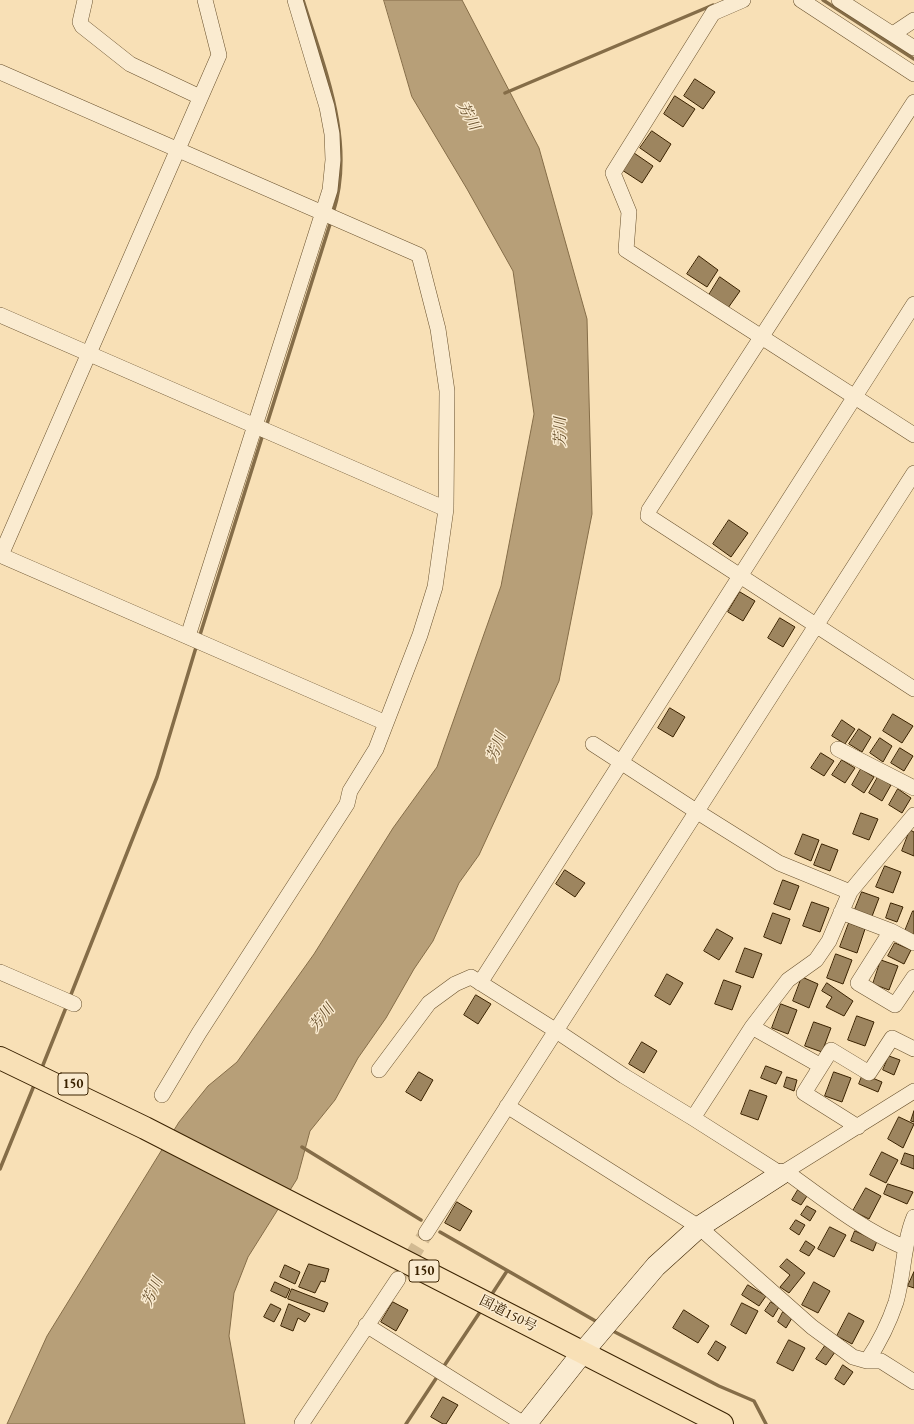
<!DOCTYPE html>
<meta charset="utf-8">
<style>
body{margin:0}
canvas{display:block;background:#f8e0b6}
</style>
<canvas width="914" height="1424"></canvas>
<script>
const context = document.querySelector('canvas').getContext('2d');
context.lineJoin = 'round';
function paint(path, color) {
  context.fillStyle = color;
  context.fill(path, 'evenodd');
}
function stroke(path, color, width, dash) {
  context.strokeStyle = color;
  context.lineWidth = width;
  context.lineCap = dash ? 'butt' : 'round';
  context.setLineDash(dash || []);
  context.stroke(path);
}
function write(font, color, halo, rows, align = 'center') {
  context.font = font + ' "EB Garamond","Noto Serif JP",serif';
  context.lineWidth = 3;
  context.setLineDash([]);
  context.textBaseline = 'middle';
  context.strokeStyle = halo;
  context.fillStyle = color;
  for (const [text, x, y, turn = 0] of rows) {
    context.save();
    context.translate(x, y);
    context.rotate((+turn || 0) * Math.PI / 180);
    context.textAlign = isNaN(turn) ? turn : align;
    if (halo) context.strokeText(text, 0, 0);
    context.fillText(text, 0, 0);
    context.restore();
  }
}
const water = new Path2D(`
 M384,0h78l77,148 48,171 5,195 -33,167 -80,174 -20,28 -26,58 -19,28 -28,49 -28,40 -23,42 -25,31 -13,48 -49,78 -14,36 -5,43 16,88h-238l40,-88 132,-214 29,-36 29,-24 77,-108 79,-126 44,-61 64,-181 33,-172 -21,-143 -46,-82 -55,-92z`);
const stream = new Path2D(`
 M303,0c21,68 53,142 30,213
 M823,0l91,59
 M505,93l208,-88
 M266,427l65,-206
 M199,638l64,-204
 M70,997l87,-220 40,-133
 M41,1070l26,-65
 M302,1147l119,73
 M0,1169l35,-86
 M440,1232l159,91
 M490,1297l17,-26
 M611,1330l108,56 35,15 12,23
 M442,1369l40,-60
 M406,1424l33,-50`);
const building = new Path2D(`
 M695,79l20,13 -12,17 -19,-13z
 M675,96l20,13 -12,18 -19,-13z
 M652,131l19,13 -11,18 -20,-14z
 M634,153l19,13 -11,17 -20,-13z
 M699,256l19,14 -11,17 -20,-13z
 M720,277l20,14 -12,17 -19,-13z
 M729,520l19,13 -17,24 -18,-13z
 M740,592l15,9 -12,20 -15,-9z
 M780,618l15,9 -12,20 -15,-9z
 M670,708l15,9 -12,20 -15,-9z
 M893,714l20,12 -11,17 -19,-12z
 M842,720l13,9 -10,15 -13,-8z
 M859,729l12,8 -9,15 -13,-8z
 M880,738l12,8 -9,16 -13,-9z
 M900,748l13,8 -9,15 -13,-8z
 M821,753l13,8 -10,15 -13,-8z
 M842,760l13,8 -10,15 -13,-8z
 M861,769l13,8 -10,16 -12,-8z
 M878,777l13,8 -9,16 -13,-8z
 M898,789l13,9 -9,15 -13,-8z
 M861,813l17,6 -9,21 -16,-6z
 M910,830l4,2v24l-12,-5z
 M803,834l16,6 -8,21 -16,-7z
 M822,844l16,6 -8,21 -16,-6z
 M885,866l16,6 -8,21 -17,-6z
 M565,870l20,13 -10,14 -19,-13z
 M783,880l16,6 -9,24 -16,-6z
 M862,892l17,6 -8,21 -17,-7z
 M812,902l17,6 -9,24 -17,-6z
 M891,903l12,4 -6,15 -11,-4z
 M913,911h1v24l-9,-4z
 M773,913l17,6 -9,25 -17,-7z
 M849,923l16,6 -8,24 -17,-6z
 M717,929l16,9 -14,22 -15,-9z
 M895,943l16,7 -7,14 -16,-8z
 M745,948l17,6 -9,24 -17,-6z
 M836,954l16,6 -9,24 -16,-6z
 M881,960l17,6 -9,24 -16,-6z
 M667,974l16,9 -13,22 -15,-9z
 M802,977l16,7 -9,24 -16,-7z
 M724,980l17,6 -9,24 -17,-6z
 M827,983l26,18 -9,15 -18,-9 6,-10 -10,-6z
 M476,995l15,9 -13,20 -14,-9z
 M781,1004l16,6 -9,24 -16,-6z
 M857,1016l17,6 -9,24 -17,-6z
 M814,1022l17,6 -9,24 -17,-6z
 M642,1042l15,9 -13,22 -15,-9z
 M889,1056l11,4 -6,15 -11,-5z
 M766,1066l16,6 -6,12 -15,-6z
 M419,1072l14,8 -12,21 -15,-9z
 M834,1072l17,6 -9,24 -17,-6z
 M863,1074l19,8 -4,10 -19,-8z
 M787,1077l10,3 -3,11 -10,-4z
 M750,1090l17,6 -9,24 -17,-6z
 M914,1111v11l-3,-1z
 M899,1117l15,7 -11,24 -15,-9z
 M882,1152l16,8 -12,23 -16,-8z
 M905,1153l9,3v13l-13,-5z
 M888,1184l25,8 -6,12 -23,-10z
 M866,1188l15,8 -12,23 -16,-8z
 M798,1190l9,6 -6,9 -9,-5z
 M457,1202l15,9 -12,20 -15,-8z
 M807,1206l9,5 -6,10 -9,-6z
 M796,1220l9,5 -6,10 -9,-6z
 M830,1227l16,8 -12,22 -16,-8z
 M855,1231l22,10 -4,10 -22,-10z
 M806,1241l9,6 -6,9 -9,-5z
 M787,1259l18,14 -16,20 -9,-6 10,-12 -10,-8z
 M309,1264l20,5 -4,13 -4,-1 -6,12 -16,-6z
 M285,1265l15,7 -5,12 -15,-7z
 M914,1272v16l-6,-2z
 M275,1282l15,7 -4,9 -15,-7z
 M814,1282l16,9 -12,22 -16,-8z
 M748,1285l18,11 -7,10 -17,-11z
 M292,1289l36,14 -4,9 -36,-13z
 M393,1302l15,8 -12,21 -15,-9z
 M771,1302l8,5 -6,10 -8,-6z
 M742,1303l16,8 -12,23 -15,-9z
 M271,1304l10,5 -7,13 -10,-5z
 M289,1304l21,10 -5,8 -7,-4 -5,13 -12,-5z
 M684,1310l25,16 -11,17 -25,-15z
 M783,1312l9,6 -6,10 -8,-6z
 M849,1313l15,8 -12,23 -15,-8z
 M789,1340l16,8 -12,23 -16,-8z
 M716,1341l10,6 -8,14 -10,-7z
 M825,1346l10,6 -9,13 -10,-6z
 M843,1365l10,7 -9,13 -9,-6z
 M443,1397l15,8 -12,19h-3l-12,-7z`);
const streetTunnel = new Path2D(`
 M398,1279l28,-46`);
const street = new Path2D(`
 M85,0l-5,22 2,4 48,38 70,33
 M743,0l-30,13 -100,160 16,39 -3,38 288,185
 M801,0l113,74
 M839,0l75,48
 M893,34l21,-14
 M0,72l419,183 19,74 9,62 -1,118 -11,78 -15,48 -44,114 -26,42 -3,13 -148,229 -37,62
 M914,102l-265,408 -1,6 266,173
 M0,315l446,194
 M0,555l386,168
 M1,555l218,-500 -14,-55
 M188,636l142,-446 3,-30 -1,-26 -5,-27 -32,-107
 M593,744l103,67 83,52 71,29
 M838,749l76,39
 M841,912l50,19 23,12
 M891,931l-33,52 37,22 19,-28
 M0,972l74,32
 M480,983l434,-679
 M752,1027l69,39
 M379,1070l50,-67 26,-19 16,-7 84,53 69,46 69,42 88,56 133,-83
 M507,1106l192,121 113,100 41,30 14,4h14l33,21
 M693,1118l59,-91 36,-47 28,-20 13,-19 21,-49 64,-77
 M858,1127l-54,-34 27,-43 38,23 23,-35 22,11
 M785,1171c39,28 77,59 121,77
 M426,1233l488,-760
 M366,1325l158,99
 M867,1361c12,-18 22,-38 29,-59 8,-28 7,-58 18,-85
 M302,1423l96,-144`);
const secondary = new Path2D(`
 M526,1424l57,-72 73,-86 43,-39 82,-53`);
const highway = new Path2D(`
 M0,1058l145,70 577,296`);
const shields = [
 [73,1084,30],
 [424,1271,30]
];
const shieldNames = [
 ["150",73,1084],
 ["150",424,1271]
];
const streetNames = [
 ["国道150号",508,1314,27]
];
const waterNames = [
 ["芳川",468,116,62],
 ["芳川",561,432,-90],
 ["芳川",497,747,-69],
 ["芳川",322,1018,-51],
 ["芳川",153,1292,-66]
];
paint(water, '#b79f78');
stroke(water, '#856d48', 1);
stroke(stream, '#856d48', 3.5);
paint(building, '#9d855f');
stroke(building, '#3a2200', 1);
stroke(streetTunnel, '#d2ba92', 15, [15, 8]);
stroke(street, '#6a522e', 16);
stroke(secondary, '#3a2200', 22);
stroke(highway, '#3a2200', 24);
stroke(street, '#faebd0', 15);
stroke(secondary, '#faebd0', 21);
stroke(highway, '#f8e0b6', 22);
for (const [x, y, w] of shields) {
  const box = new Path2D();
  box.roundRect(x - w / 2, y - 11, w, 22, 3);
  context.fillStyle = '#faebd0';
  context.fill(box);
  stroke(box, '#3a2200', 1);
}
write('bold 13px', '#3a2200', null, shieldNames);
write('14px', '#3a2200', '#faebd0', streetNames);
write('italic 15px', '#664e2a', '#faebd0', waterNames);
</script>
